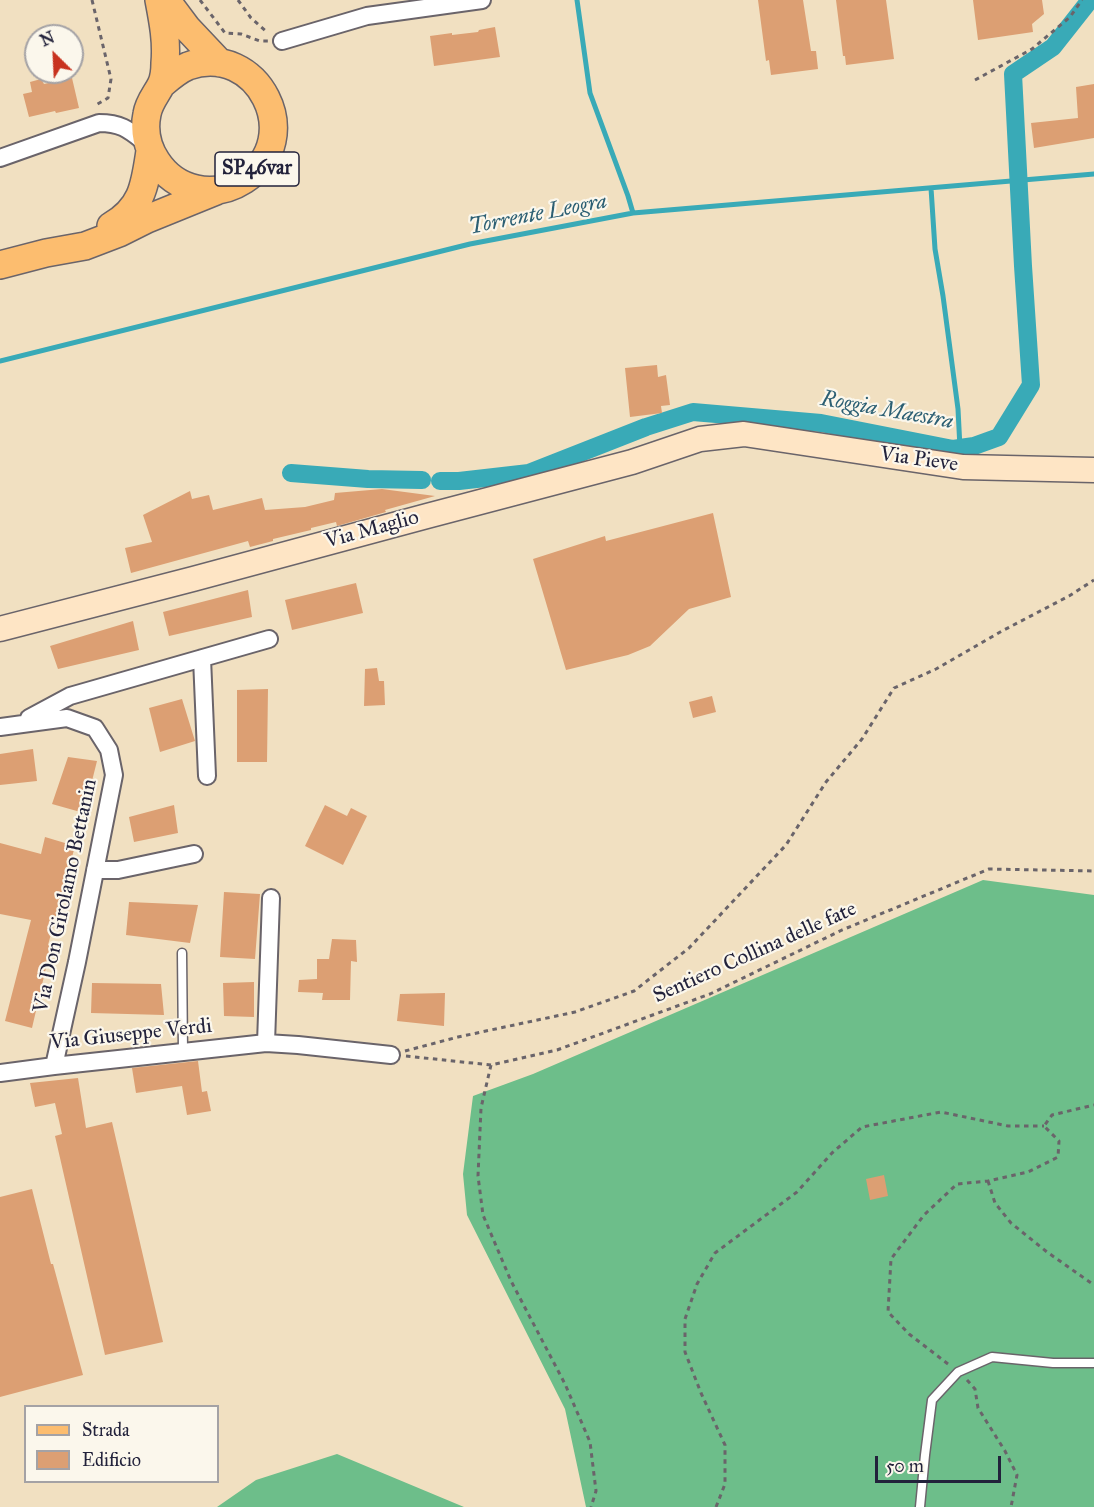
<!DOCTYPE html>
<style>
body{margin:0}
#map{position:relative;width:1094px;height:1507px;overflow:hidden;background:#f1e0c1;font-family:"IM FELL Great Primer",serif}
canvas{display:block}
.legend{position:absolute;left:24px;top:1405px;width:195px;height:78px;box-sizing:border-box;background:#fbf7ec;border:2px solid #a4a2a5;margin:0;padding:8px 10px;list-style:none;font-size:18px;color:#22223b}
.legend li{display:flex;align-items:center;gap:12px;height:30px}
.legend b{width:30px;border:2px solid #a4a2a5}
.north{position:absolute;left:24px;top:24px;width:60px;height:60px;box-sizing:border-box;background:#fbf7ec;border:2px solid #a4a2a5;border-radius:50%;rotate:336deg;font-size:16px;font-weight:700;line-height:24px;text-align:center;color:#22223b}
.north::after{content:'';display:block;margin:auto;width:21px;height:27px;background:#c8321e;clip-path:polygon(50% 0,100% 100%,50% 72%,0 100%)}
.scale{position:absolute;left:875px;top:1456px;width:126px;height:27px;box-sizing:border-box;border:3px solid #22223b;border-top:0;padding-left:8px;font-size:18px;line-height:21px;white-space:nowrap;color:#22223b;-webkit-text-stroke:4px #fbf7ec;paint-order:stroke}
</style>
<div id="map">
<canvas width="1094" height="1507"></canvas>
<ul class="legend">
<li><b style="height:8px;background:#fcbd6f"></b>Strada</li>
<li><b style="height:16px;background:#dc9f73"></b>Edificio</li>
</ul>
<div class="north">N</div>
<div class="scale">50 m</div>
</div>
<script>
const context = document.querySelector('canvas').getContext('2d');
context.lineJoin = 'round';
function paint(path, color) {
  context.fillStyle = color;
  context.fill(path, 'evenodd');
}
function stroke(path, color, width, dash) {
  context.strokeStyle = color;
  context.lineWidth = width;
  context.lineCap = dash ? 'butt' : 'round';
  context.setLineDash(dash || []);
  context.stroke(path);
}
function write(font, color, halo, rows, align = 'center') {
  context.font = font + ' "IM FELL Great Primer",serif';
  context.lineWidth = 4.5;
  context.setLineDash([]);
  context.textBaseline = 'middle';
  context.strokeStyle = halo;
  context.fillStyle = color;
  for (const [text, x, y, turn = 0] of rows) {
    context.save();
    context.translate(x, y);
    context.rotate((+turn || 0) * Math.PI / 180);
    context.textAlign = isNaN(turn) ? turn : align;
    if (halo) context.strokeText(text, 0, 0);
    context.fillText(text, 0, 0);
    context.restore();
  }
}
const forest = new Path2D(`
 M983,880l111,15v612h-508l-21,-98 -98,-194 -4,-41 10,-78 60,-22z
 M337,1454l127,53h-247l39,-27z`);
const stream = new Path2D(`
 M577,0l13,93 38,103 5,17
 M931,188l4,61 8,47 15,113 2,39
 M0,361l470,-117 163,-31 461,-39`);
const canal = new Path2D(`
 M291,473l77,6 54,1
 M440,481h19l70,-8 117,-46 47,-15 128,11 132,26 21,-3 25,-9 32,-52 -8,-119 -10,-192 40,-27 37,-47`);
const building = new Path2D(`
 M758,0h45l8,51h5l2,18 -47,6 -2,-15 -3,1z
 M836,0h50l8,59 -48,6 -1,-9h-2z
 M973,0h69l2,14 -12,10 1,8 -55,8z
 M495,27l5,30 -66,9 -4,-30 22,-3v2l26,-3 1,-2z
 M72,78l7,30 -23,5 -1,-2 -26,6 -6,-23 9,-2 -2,-10 11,-3 3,5z
 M1094,84v54l-60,10 -3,-25 47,-5 -2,-31z
 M657,365l1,12 8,-2 4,30 -9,1 1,7 -32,4 -5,-49z
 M382,489l53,7 -50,14 1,2 -49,14 -1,-4 -25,6v2l-38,9v2l-23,6 -2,-6 -117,32 -6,-25 27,-6 -9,-27 47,-24 2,8 17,-4 4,15 49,-12 3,12 40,-3 29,-7 1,-7z
 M713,513l18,84 -42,12 -39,37 -22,9 -62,15 -33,-111 72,-23 1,5z
 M356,583l7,30 -71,17 -7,-30z
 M248,590l4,27 -83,19 -6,-24z
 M133,621l6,29 -81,19 -8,-23z
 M377,668l2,13h5l1,24 -21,1 1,-37z
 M268,689l-1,73h-30v-72z
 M712,696l4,16 -23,6 -4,-16z
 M182,699l13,42 -35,11 -11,-44z
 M33,749l4,32 -37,4v-31z
 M68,757l29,4 -13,52 -32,-9z
 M174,805l4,28 -44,9 -5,-25z
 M325,805l22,11 4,-8 16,8 -24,49 -38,-19z
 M45,837l30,9 -27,99 3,1 -19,82 -27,-7 26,-101 -31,-6v-71l41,11z
 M224,892l36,2 -5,65 -35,-2z
 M129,902l69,3 -8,38 -64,-8z
 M332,939l24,1 1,22 -6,-1 -1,39h-28l1,-7 -25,-1 1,-12 18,-1v-20h12z
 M254,982v35l-30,-1 -1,-33z
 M92,983l69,1 3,31 -73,-2z
 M445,993l-1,33 -47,-5 3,-27z
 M198,1061l4,31 5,-1 4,20 -24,4 -5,-29 -46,7 -4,-25z
 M78,1078l8,50 26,-6 51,220 -58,13 -50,-219 7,-2 -7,-31 -20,4 -5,-24z
 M884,1175l4,21 -18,4 -4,-21z
 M32,1189l19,75h2l30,111 -83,22v-200z`);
const path = new Path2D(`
 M92,0l19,79 -3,19 -14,8
 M200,0l25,33 16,1 19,7h8
 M238,0l13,18 17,15
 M975,80l57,-31 38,-32 12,-17
 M405,1051l53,-14 117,-25 59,-21 55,-43 97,-103 40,-63 36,-43 32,-51 42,-19 66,-38 67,-35 25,-16
 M406,1056l85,9 66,-15 153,-56 132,-64 147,-61 105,2
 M491,1065l-10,43 -3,68 5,39 28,66 54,103 25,58 6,49 -5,16
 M988,1181l7,22 16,20 36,29 47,33
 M948,1364l-39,-30 -21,-22 3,-53 33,-44 33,-31 31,-3 40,-9 30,-15 1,-16 -15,-15 8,-11 42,-10
 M967,1380l8,9 3,19 27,43 12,24 -6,32
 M716,1507l9,-23v-39l-24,-52 -16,-41v-33l12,-35 18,-31 82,-61 35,-39 30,-26 79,-15 67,14h36`);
const lane = new Path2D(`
 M182,953l1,99
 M920,1507l5,-52 7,-55 26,-28 34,-15 61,6h41`);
const street = new Path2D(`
 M282,41l85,-25 115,-16
 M0,158l99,-35c24,0 31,8 49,22
 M202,658l5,118
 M29,718l41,-22 199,-57
 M0,727l67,-9 28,10 14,22 5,25 -37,187 -23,104
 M95,870h23l76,-16
 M266,1043l5,-145
 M0,1073l54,-7 212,-23 32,2 93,10`);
const secondary = new Path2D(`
 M0,629l193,-50 234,-63 205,-54 68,-23 44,-5 219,33 131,3`);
const primary = new Path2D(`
 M159,0c4,21 8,41 6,63 0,7 -1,16 -4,22 -5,10 -12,17 -14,29 -7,33 16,68 49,75 17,4 34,0 48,-9 64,-42 13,-139 -56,-114 -10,4 -18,11 -26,18
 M166,0l21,28 33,35
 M111,226c32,-18 34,-42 39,-75
 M0,265l46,-12 39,-7 34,-13 28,-14 69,-28`);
const shields = [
 [257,169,84]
];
const shieldNames = [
 ["SP46var",257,169]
];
const streetNames = [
 ["Via Pieve",919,460,8],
 ["Via Maglio",372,530,-15],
 ["Via Don Girolamo Bettanin",66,896,-78],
 ["Sentiero Collina delle fate",755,953,-24],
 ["Via Giuseppe Verdi",131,1035,-6]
];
const waterNames = [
 ["Torrente Leogra",538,215,-11],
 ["Roggia Maestra",887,411,10]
];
paint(forest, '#6dbe8a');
stroke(stream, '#39aab7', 5);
stroke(canal, '#39aab7', 18);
paint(building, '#dc9f73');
stroke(lane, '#6a646a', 11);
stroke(street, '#6a646a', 20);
stroke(secondary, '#6a646a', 27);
stroke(primary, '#6a646a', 30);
stroke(path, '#6a646a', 3, [4.5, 4.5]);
stroke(lane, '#fff', 8);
stroke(street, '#fff', 16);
stroke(secondary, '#fee5c5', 24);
stroke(primary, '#fcbd6f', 27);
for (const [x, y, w] of shields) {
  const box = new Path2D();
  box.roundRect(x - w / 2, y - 17, w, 34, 4.5);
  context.fillStyle = '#fbf7ec';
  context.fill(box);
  stroke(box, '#22223b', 1.5);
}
write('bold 20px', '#22223b', null, shieldNames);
write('21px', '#22223b', '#fbf7ec', streetNames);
write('italic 22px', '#2c5f73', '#fbf7ec', waterNames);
</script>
